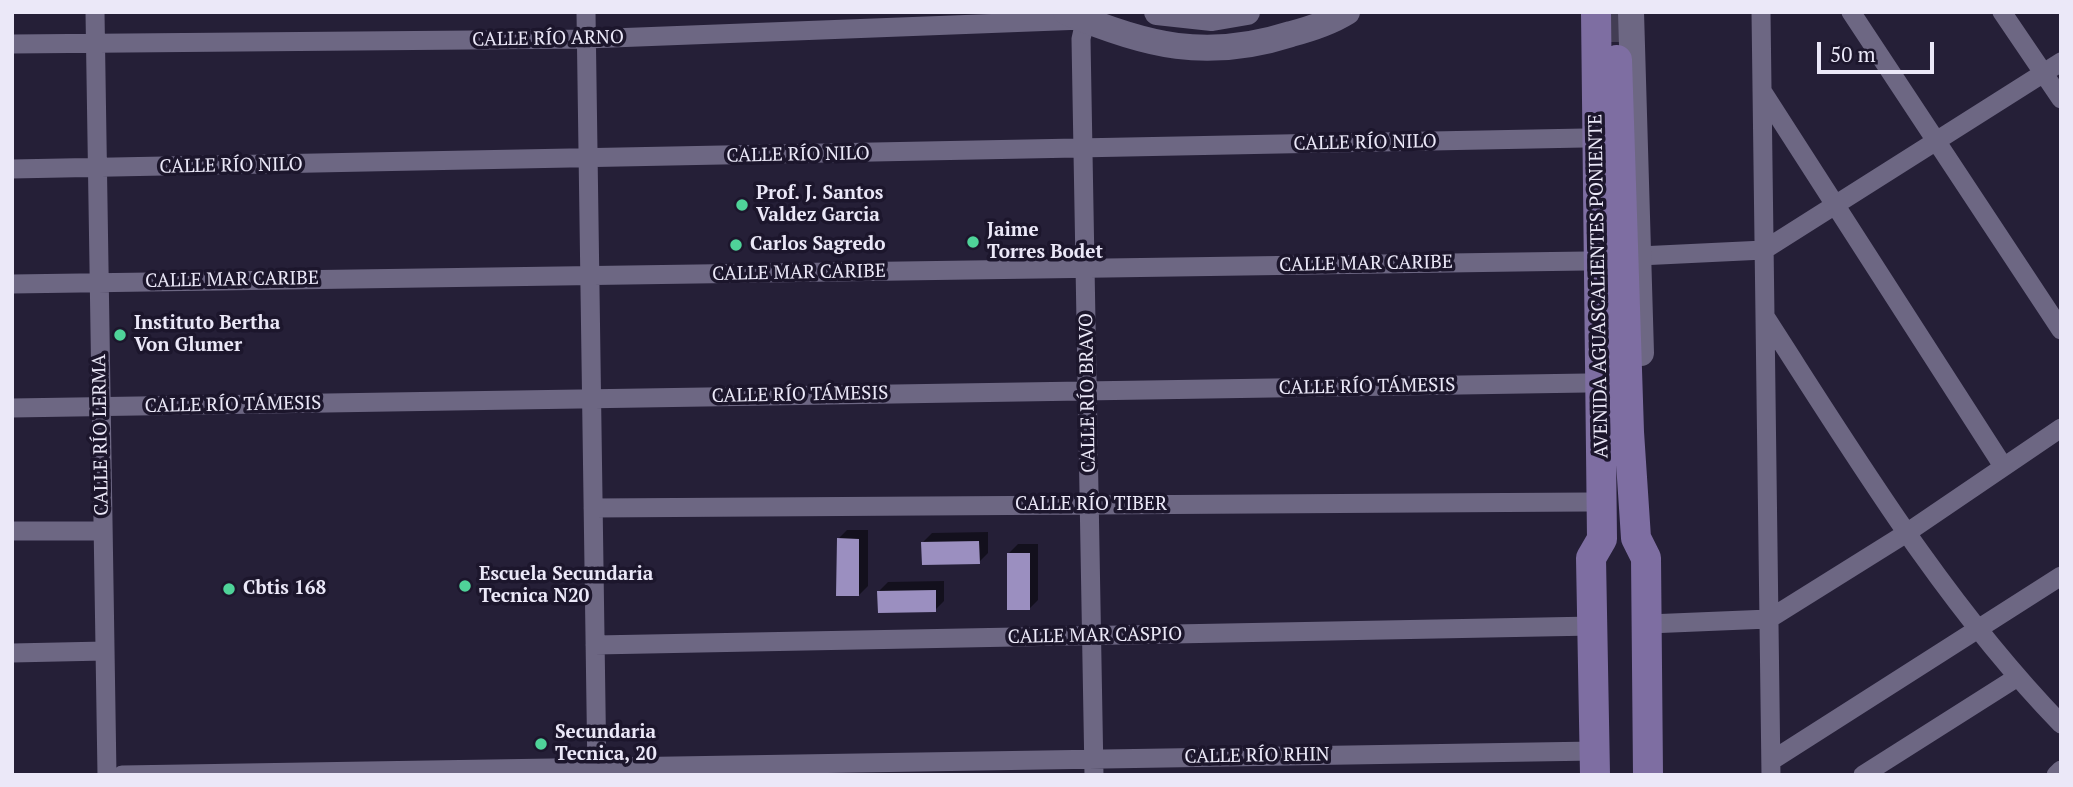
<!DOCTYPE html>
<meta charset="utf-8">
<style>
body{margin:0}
#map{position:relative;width:2073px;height:787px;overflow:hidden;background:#251f37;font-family:"PT Serif",serif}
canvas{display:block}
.frame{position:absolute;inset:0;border:14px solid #ebe8f8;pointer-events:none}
.scale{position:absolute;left:1817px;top:42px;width:117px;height:32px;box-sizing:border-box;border:4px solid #ebe8f8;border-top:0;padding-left:9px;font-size:21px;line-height:24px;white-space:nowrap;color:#ebe8f8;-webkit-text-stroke:5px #1c162c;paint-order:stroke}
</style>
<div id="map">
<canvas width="2073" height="787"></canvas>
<div class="frame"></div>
<div class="scale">50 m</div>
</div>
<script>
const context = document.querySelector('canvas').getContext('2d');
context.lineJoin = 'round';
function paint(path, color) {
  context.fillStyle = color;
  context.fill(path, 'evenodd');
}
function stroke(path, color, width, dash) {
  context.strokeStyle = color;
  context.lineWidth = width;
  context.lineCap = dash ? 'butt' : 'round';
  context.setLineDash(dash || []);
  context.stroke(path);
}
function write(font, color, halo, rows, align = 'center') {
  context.font = font + ' "PT Serif",serif';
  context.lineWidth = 7;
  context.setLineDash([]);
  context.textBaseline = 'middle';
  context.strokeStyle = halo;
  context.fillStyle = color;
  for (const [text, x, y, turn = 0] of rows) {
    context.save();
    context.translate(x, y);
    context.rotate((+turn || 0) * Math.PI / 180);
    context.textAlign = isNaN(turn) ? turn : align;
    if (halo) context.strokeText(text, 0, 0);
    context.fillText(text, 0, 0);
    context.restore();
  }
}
const shadow = new Path2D(`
 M847,530h21v56l-9,9 -21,-56z
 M988,532v21l-9,9 -56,-20 9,-9z
 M1018,544h20v56l-9,9 -20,-56z
 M944,581v20l-9,9 -56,-19 9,-9z`);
const building = new Path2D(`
 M837,538l22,1v57h-23z
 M979,541l1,23 -58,1 -1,-23z
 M1007,553h23v57h-23z
 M936,590v22l-58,1 -1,-22z`);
const primaryTunnel = new Path2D(`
 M1617,12v48`);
const street = new Path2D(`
 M95,12l12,763
 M586,12l11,763
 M1087,12l-6,27 13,736
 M1761,12l10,763
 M1851,12l210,318
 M2002,12l59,87
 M12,44l574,-5 497,-19
 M1762,91l241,375
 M12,169l1572,-31
 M1639,256l125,-6 297,-188
 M12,284l1574,-23
 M1766,318c91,141 178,285 295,406
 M12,408l1575,-25
 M593,508l996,-6
 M12,531h91
 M1648,624l121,-5 136,-85 156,-106
 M595,645l999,-19
 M12,653l93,-2
 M1771,761l290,-185
 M122,775l1473,-24
 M1863,775l153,-97
 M2056,775l5,-5`);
const secondary = new Path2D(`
 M1066,12c80,34 141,49 225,22 19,-5 40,-12 56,-22
 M1157,12l55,6 35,-6
 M1631,12l10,341`);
const primary = new Path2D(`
 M1617,60l12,372 7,106 10,20 2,217
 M1595,775l-4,-217 11,-19 -6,-527`);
const markers = [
 [742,205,7,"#4fd399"],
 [973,242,7,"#4fd399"],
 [736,245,7,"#4fd399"],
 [120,335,7,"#4fd399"],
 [465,586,7,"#4fd399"],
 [229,589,7,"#4fd399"],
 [541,744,7,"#4fd399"]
];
const streetNames = [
 ["CALLE RÍO ARNO",548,39,-1],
 ["CALLE RÍO NILO",1365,143,-1],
 ["CALLE RÍO NILO",798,155,-1],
 ["CALLE RÍO NILO",231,166,-1],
 ["CALLE MAR CARIBE",1366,264,-1],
 ["CALLE MAR CARIBE",799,273,-1],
 ["CALLE MAR CARIBE",232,280,-1],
 ["AVENIDA AGUASCALIENTES PONIENTE",1599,286,-91],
 ["CALLE RÍO TÁMESIS",1367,387,-1],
 ["CALLE RÍO BRAVO",1088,393,-91],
 ["CALLE RÍO TÁMESIS",800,395,-1],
 ["CALLE RÍO TÁMESIS",233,405,-1],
 ["CALLE RÍO LERMA",101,435,-91],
 ["CALLE RÍO TIBER",1091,505],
 ["CALLE MAR CASPIO",1095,636,-1],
 ["CALLE RÍO RHIN",1257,756,-1]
];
const poiNames = [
 ["Prof. J. Santos",756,194],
 ["Valdez Garcia",756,216],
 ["Jaime",987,231],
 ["Torres Bodet",987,253],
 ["Carlos Sagredo",750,245],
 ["Instituto Bertha",134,324],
 ["Von Glumer",134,346],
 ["Escuela Secundaria",479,575],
 ["Tecnica N20",479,597],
 ["Cbtis 168",243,589],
 ["Secundaria",555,733],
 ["Tecnica, 20",555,755]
];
paint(shadow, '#0007');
paint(building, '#9b8fc0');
stroke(primaryTunnel, '#433d54', 30, [30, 15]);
stroke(street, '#6d6783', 19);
stroke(secondary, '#6d6783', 26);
stroke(primary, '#7e6ea2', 30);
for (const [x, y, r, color] of markers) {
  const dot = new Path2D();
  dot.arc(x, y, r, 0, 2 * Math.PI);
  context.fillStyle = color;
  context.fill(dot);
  stroke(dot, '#1c162c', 2.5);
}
write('19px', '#ebe8f8', '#1c162c', streetNames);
write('bold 19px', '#ebe8f8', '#1c162c', poiNames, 'left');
</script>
